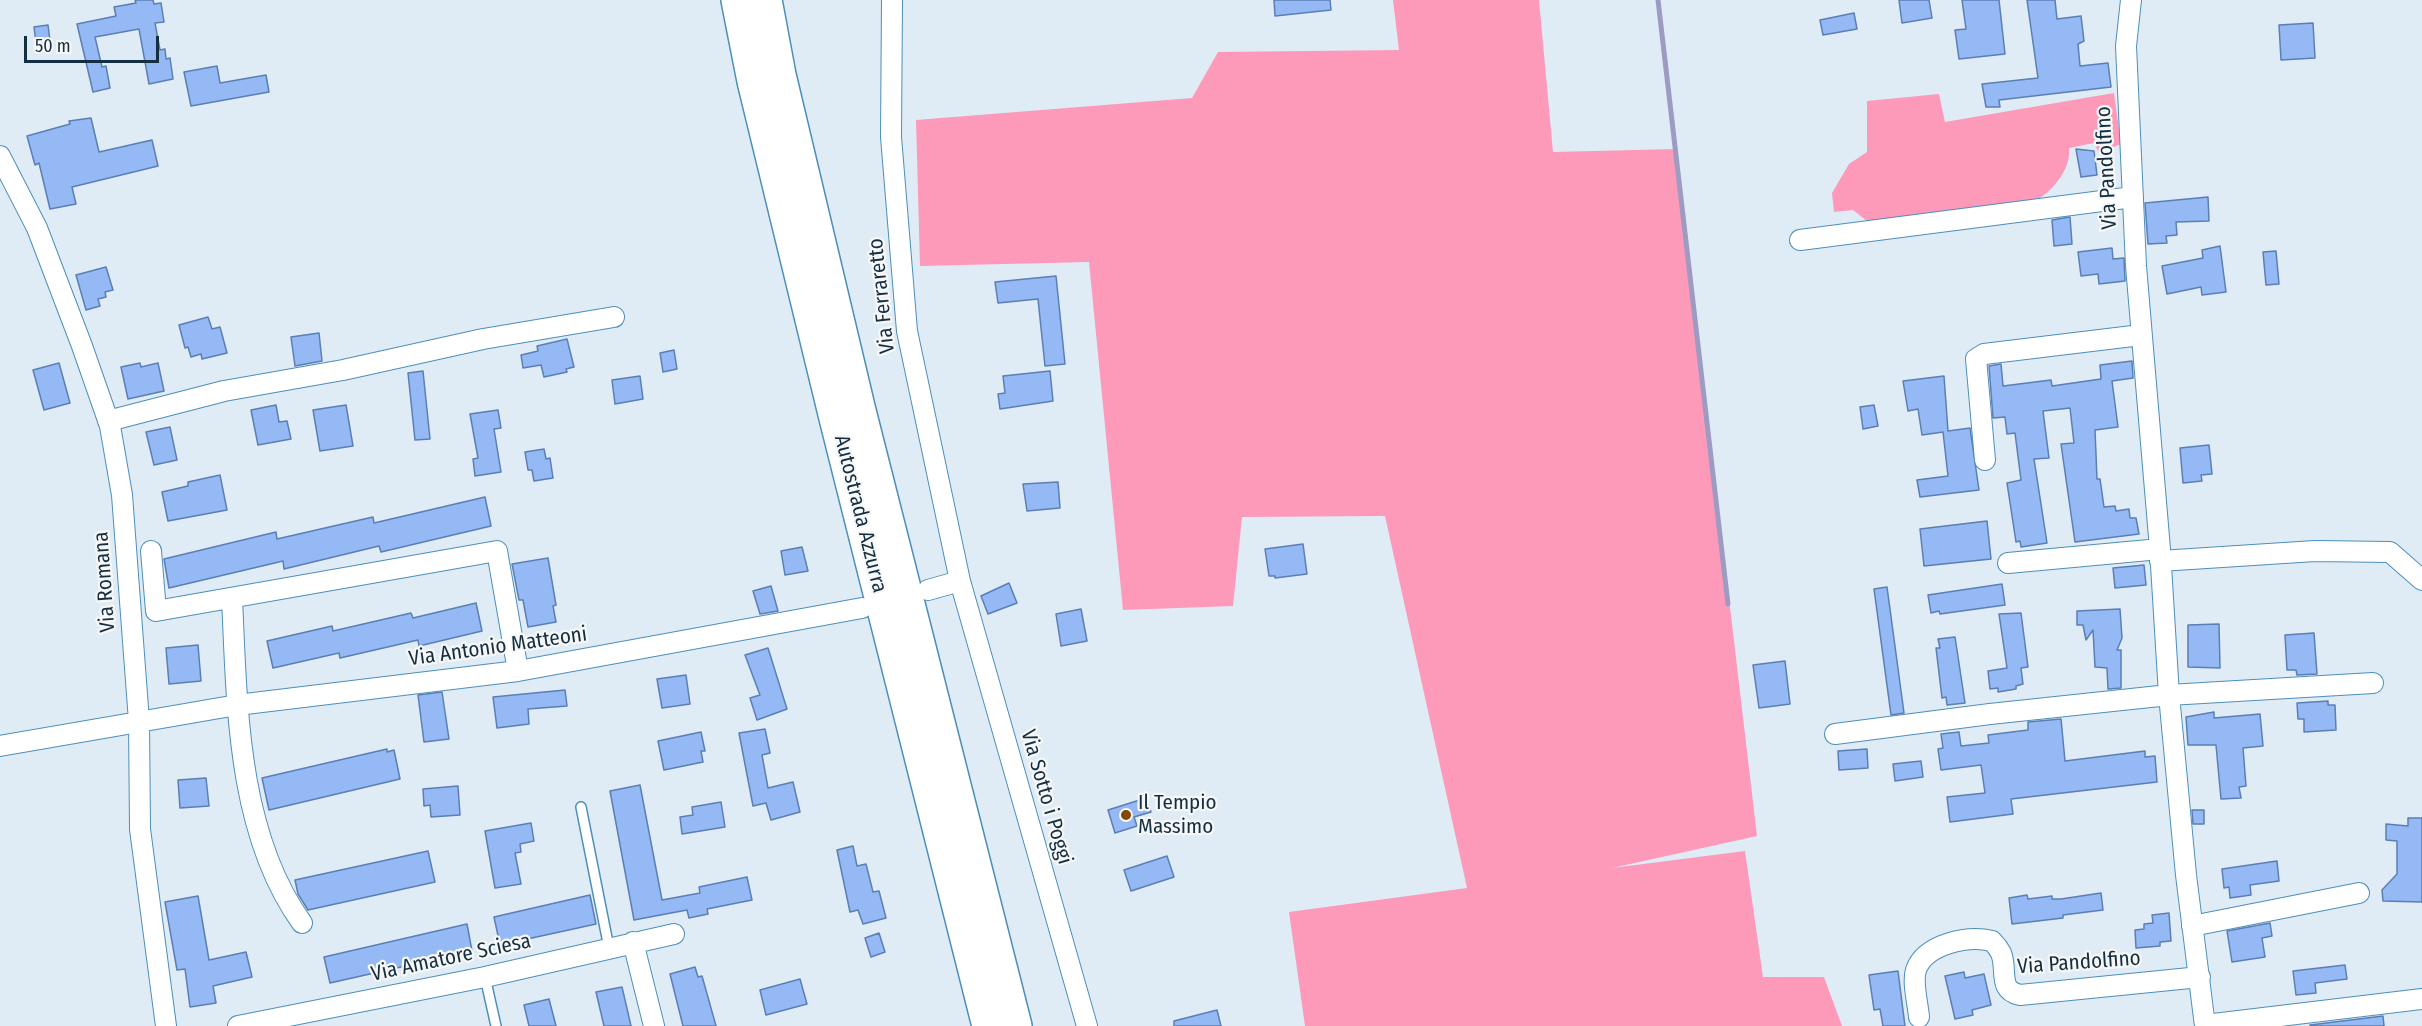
<!DOCTYPE html>
<style>
body{margin:0}
#map{position:relative;width:2422px;height:1026px;overflow:hidden;background:#dfecf5;font-family:"Fira Sans Condensed",sans-serif}
canvas{display:block}
.scale{position:absolute;left:24px;top:36px;width:135px;height:27px;box-sizing:border-box;border:3px solid #132f41;border-top:0;padding-left:8px;font-size:18px;line-height:21px;white-space:nowrap;color:#132f41;-webkit-text-stroke:4px #f7f7f7;paint-order:stroke}
</style>
<div id="map">
<canvas width="2422" height="1026"></canvas>
<div class="scale">50 m</div>
</div>
<script>
const context = document.querySelector('canvas').getContext('2d');
context.lineJoin = 'round';
function paint(path, color) {
  context.fillStyle = color;
  context.fill(path, 'evenodd');
}
function stroke(path, color, width, dash) {
  context.strokeStyle = color;
  context.lineWidth = width;
  context.lineCap = dash ? 'butt' : 'round';
  context.setLineDash(dash || []);
  context.stroke(path);
}
function write(font, color, halo, rows, align = 'center') {
  context.font = font + ' "Fira Sans Condensed",sans-serif';
  context.lineWidth = 4.5;
  context.setLineDash([]);
  context.textBaseline = 'middle';
  context.strokeStyle = halo;
  context.fillStyle = color;
  for (const [text, x, y, turn = 0] of rows) {
    context.save();
    context.translate(x, y);
    context.rotate((+turn || 0) * Math.PI / 180);
    context.textAlign = isNaN(turn) ? turn : align;
    if (halo) context.strokeText(text, 0, 0);
    context.fillText(text, 0, 0);
    context.restore();
  }
}
const green = new Path2D(`
 M1393,0h146l14,152 123,-3 81,687 -145,32 133,-17 18,126h61l18,49h-537l-16,-114 178,-24 -82,-372 -143,1 -9,89 -110,4 -34,-348 -169,4 -4,-146 276,-22 26,-46 181,-2z
 M2114,93l7,51 -22,9 -5,-10 -25,5c2,21 -15,41 -32,52l-165,25 -19,-15 -19,2 -2,-19 17,-29 18,-12v-51l72,-7 6,28z`);
const stream = new Path2D(`
 M1658,0l70,604`);
const building = new Path2D(`
 M135,0h18l1,4 7,-1 3,19 -9,1 5,27 5,-1 1,10 4,-1 3,21 -24,5 -10,-55 -44,8 7,30 4,-1 4,22 -17,4 -16,-68 39,-8 -2,-9 22,-4z
 M1274,0h56l1,10 -56,6z
 M1899,0h30l3,18 -30,5z
 M1962,0h37l6,54 -46,5 -4,-29 11,-1z
 M2027,0h28l2,19 24,-3 3,25 -6,3 2,22 28,-3 3,24 -112,13 1,7h-14l-4,-23 56,-6z
 M1854,13l3,16 -34,6 -3,-15z
 M2313,23l2,35 -34,2 -2,-35z
 M48,25l2,16 -14,2 -2,-16z
 M217,66l3,17 46,-8 3,17 -78,14 -7,-34z
 M91,118l8,34 53,-12 6,26 -86,21 4,17 -26,5 -11,-46 -4,2 -8,-29 43,-12 -1,-3z
 M2076,149l18,2 3,24 -16,2z
 M2208,197l1,24 -33,1 1,13 -11,1 1,7 -19,1 -3,-41z
 M2070,217l2,27 -18,2 -2,-26z
 M2220,246l6,46 -24,3 -1,-8 -34,7 -5,-28 41,-8 -1,-8z
 M2112,248l1,11 11,-1 1,23 -26,3 -1,-10 -17,2 -3,-24z
 M2276,251l3,33 -13,1 -3,-33z
 M106,267l7,23 -8,2 1,5 -8,2 2,7 -14,4 -10,-35z
 M1056,276l9,88 -20,2 -7,-67 -40,4 -3,-21z
 M208,317l4,12 8,-2 7,26 -25,6 -1,-5 -10,3 -3,-10 -3,1 -6,-23z
 M319,333l3,28 -27,5 -4,-29z
 M567,339l7,28 -8,2 1,3 -23,5 -3,-12 -18,3 -2,-13 17,-4 -1,-5z
 M674,350l3,19 -14,3 -3,-19z
 M2132,361l1,17 -21,3 6,46 -23,3 2,49h3l4,28 11,-1 1,5 13,-2 1,9h6l3,16 -64,8 -14,-98 13,-1 -4,-35 -27,3 6,47 -15,1 13,84 -26,4 -1,-6 -4,1 -9,-59 14,-3 -6,-47 -8,1 -2,-17 -12,1 -4,-52 12,-2 2,22 48,-6 1,6 49,-7 -1,-14z
 M59,363l11,40 -26,7 -11,-40z
 M140,363l1,4 17,-4 6,28 -36,8 -7,-32z
 M423,371l7,68 -15,1 -7,-67z
 M1050,371l3,30 -53,8 -2,-15 7,-1 -2,-17z
 M640,376l3,23 -28,5 -3,-24z
 M1944,376l4,55 22,-3 9,62 -59,7 -3,-17 31,-4 -5,-44 -21,3 -4,-26 -10,2 -5,-30z
 M276,405l3,17 8,-1 4,18 -33,6 -7,-35z
 M346,405l7,41 -33,5 -7,-41z
 M1874,405l4,21 -15,3 -3,-22z
 M498,410l3,18 -7,1 7,43 -26,4 -2,-17 5,-1 -8,-44z
 M170,427l7,33 -23,5 -8,-33z
 M2209,445l3,29 -11,1 1,6 -19,2 -3,-35z
 M544,449l2,10 4,-1 3,20 -19,3 -2,-11h-4l-3,-18z
 M220,475l7,35 -59,11 -6,-29 26,-6v-4z
 M1058,482l2,26 -33,3 -4,-27z
 M485,497l6,29 -110,26 -2,-6 -95,23 -1,-8 -114,27 -5,-29 112,-27 1,7 96,-22 1,6z
 M1987,521l4,38 -67,7 -4,-37z
 M1303,544l4,30 -32,4v-2h-6l-4,-27z
 M802,547l6,24 -23,4 -4,-24z
 M548,558l8,47 -3,1 3,16 -28,5 -5,-27h-4l-7,-36z
 M2144,565l2,20 -31,3 -2,-20z
 M1009,583l8,20 -29,11 -7,-18z
 M2002,584l3,21 -65,9 -1,-3 -8,2 -3,-18z
 M771,586l7,25 -18,3 -7,-23z
 M1887,587l17,126 -13,2 -17,-126z
 M476,603l6,28 -63,15 -1,-6 -78,18 -1,-5 -66,15 -6,-27 65,-15 1,5 78,-18 2,5z
 M1081,609l6,32 -26,5 -5,-32z
 M2120,609l2,29 -5,12h4v38l-13,1 -1,-21 -12,-1 -2,-37 -7,10 -3,-15h-6v-14z
 M2021,613l7,54 -7,1 2,16 -7,2v3l-18,3v-4l-8,1 -2,-18 19,-3 -8,-54z
 M2219,624l1,44 -32,-1v-42z
 M2314,633l3,41 -20,1 -1,-5h-9l-2,-35z
 M1955,637l10,66 -18,2 -1,-8 -4,1 -6,-50h4l-2,-9z
 M198,645l3,36 -32,3 -3,-36z
 M768,648l19,61 -30,11 -7,-22 10,-3 -15,-40z
 M1785,661l5,43 -31,4 -6,-43z
 M686,675l4,29 -28,4 -5,-29z
 M565,690l2,16 -39,3 1,15 -32,4 -4,-31z
 M442,692l7,47 -25,3 -6,-47z
 M2328,701v4h7l1,25 -32,2v-13h-6l-1,-16z
 M2214,712v6l46,-4 3,32 -20,2 3,38 -7,1 2,11 -20,1 -5,-54h-28l-2,-28z
 M2061,719l4,42 80,-10v6l10,-1 2,26 -146,17 2,15 -63,8 -3,-25 38,-4 -4,-28 -40,5 -3,-21 5,-1 -2,-14 18,-2 2,14 28,-3 -1,-8 40,-5v-8z
 M765,729l5,24 -8,2 6,33 25,-6 7,30 -29,8 -5,-17 -13,3 -14,-73z
 M701,732l4,19h-4l2,11 -39,8 -6,-29z
 M387,749v3l7,-2 6,29 -131,31 -7,-32z
 M1867,749l1,19 -29,2 -1,-19z
 M1921,761l2,16 -28,4 -2,-17z
 M206,778l3,28 -29,2 -2,-28z
 M640,785l22,115 38,-7 -1,-6 48,-10 5,23 -45,9 1,5 -19,4 -2,-8 -53,10 -24,-129z
 M458,786l2,29 -29,2 -1,-12 -6,1 -1,-17z
 M1146,798l5,14 -17,5 3,9 -22,7 -7,-23z
 M721,802l4,25 -43,7 -2,-17 13,-2 -1,-8z
 M2192,810h12v14h-11z
 M2408,818h14v84l-39,-1 -1,-11 15,-16v-33l-11,-1v-16l22,2z
 M531,823l3,18 -14,3 1,8 -6,1 6,31 -26,4 -10,-57z
 M853,846l4,20 9,-2 7,28 6,-1 7,27 -23,6 -5,-14 -8,2 -13,-62z
 M428,851l7,31 -127,28 -10,-16 -3,-14z
 M1167,856l7,21 -43,14 -7,-21z
 M2277,861l2,20 -29,4 1,10 -21,3 -1,-11 -5,1 -2,-19z
 M2101,893l2,17 -40,5v3l-51,6 -3,-26 18,-3 1,4 24,-3v3h9z
 M590,895l6,29 -96,21 -6,-28z
 M198,896l11,64 37,-8 6,25 -39,9 3,17 -26,4 -5,-38 -8,1 -12,-68z
 M2169,913l2,28 -11,1v4l-24,2 -1,-18 9,-1v-5l9,-1 -1,-8z
 M2270,923l2,13 -10,2 3,19 -33,5 -5,-31z
 M467,924l5,27 -142,32 -6,-26z
 M879,933l6,19 -14,5 -6,-19z
 M2345,965l2,14 -32,4 1,10 -20,2 -3,-24z
 M695,967l3,10 4,-1 14,50h-33l-13,-52z
 M1898,971l7,55h-22l-3,-17 -6,1 -5,-35z
 M1964,972l1,6 19,-4 7,31 -19,5 1,5 -18,4 -10,-43z
 M800,979l7,25 -41,11 -6,-25z
 M622,987l9,39h-27l-8,-34z
 M549,999l7,27h-27l-5,-21z
 M1217,1010l4,16h-47v-5z
 M2383,1016l1,10h-74v-1z`);
const lane = new Path2D(`
 M581,807l28,141
 M485,977l11,49`);
const street = new Path2D(`
 M892,0l-1,137 16,194 53,250 127,445
 M2131,0l-5,46 10,220 24,283 9,146 17,180 19,151
 M0,156l37,72 45,118 28,80 12,69 17,226 1,108 26,197
 M1800,240l333,-43
 M108,421l116,-30 119,-21 140,-31 131,-22
 M1985,460l-9,-101 8,-5 157,-19
 M151,551l5,60 341,-60 21,120
 M2160,561l155,-10 75,1 32,28
 M2008,563l152,-14
 M928,590l32,-9
 M232,598c5,107 5,235 70,325
 M1835,734l155,-20 179,-19 204,-12
 M0,746l237,-41 281,-34 344,-63
 M2192,926l167,-33
 M633,942l21,84
 M1919,1017c-1,-13 -7,-35 -3,-47 9,-26 52,-35 76,-29 3,3 7,8 9,12 7,17 -4,37 19,42l180,-18
 M2205,1025l217,-26
 M238,1026l247,-49 189,-43`);
const highway = new Path2D(`
 M738,0l16,81 82,337 153,608
 M765,0l14,75 80,336 156,615`);
const markers = [
 [1126,815,6,"#844803"]
];
const streetNames = [
 ["Via Pandolfino",2107,168,-93],
 ["Via Ferraretto",882,296,-96],
 ["Autostrada Azzurra",860,514,76],
 ["Via Romana",105,582,-94],
 ["Via Antonio Matteoni",498,647,-8],
 ["Via Sotto i Poggi",1046,797,74],
 ["Via Amatore Sciesa",451,958,-12],
 ["Via Pandolfino",2079,963,-4]
];
const poiNames = [
 ["Il Tempio",1138,803],
 ["Massimo",1138,827]
];
paint(green, '#fd9aba');
stroke(stream, '#9d9bc1', 5);
paint(building, '#94b9f4');
stroke(building, '#5b7eb5', 1.5);
stroke(lane, '#4d8fba', 12);
stroke(street, '#4d8fba', 22);
stroke(highway, '#4d8fba', 36);
stroke(lane, '#fff', 9);
stroke(street, '#fff', 20);
stroke(highway, '#fff', 33);
for (const [x, y, r, color] of markers) {
  const dot = new Path2D();
  dot.arc(x, y, r, 0, 2 * Math.PI);
  context.fillStyle = color;
  context.fill(dot);
  stroke(dot, '#f7f7f7', 2);
}
write('21px', '#132f41', '#f7f7f7', streetNames);
write('21px', '#132f41', '#f7f7f7', poiNames, 'left');
</script>
